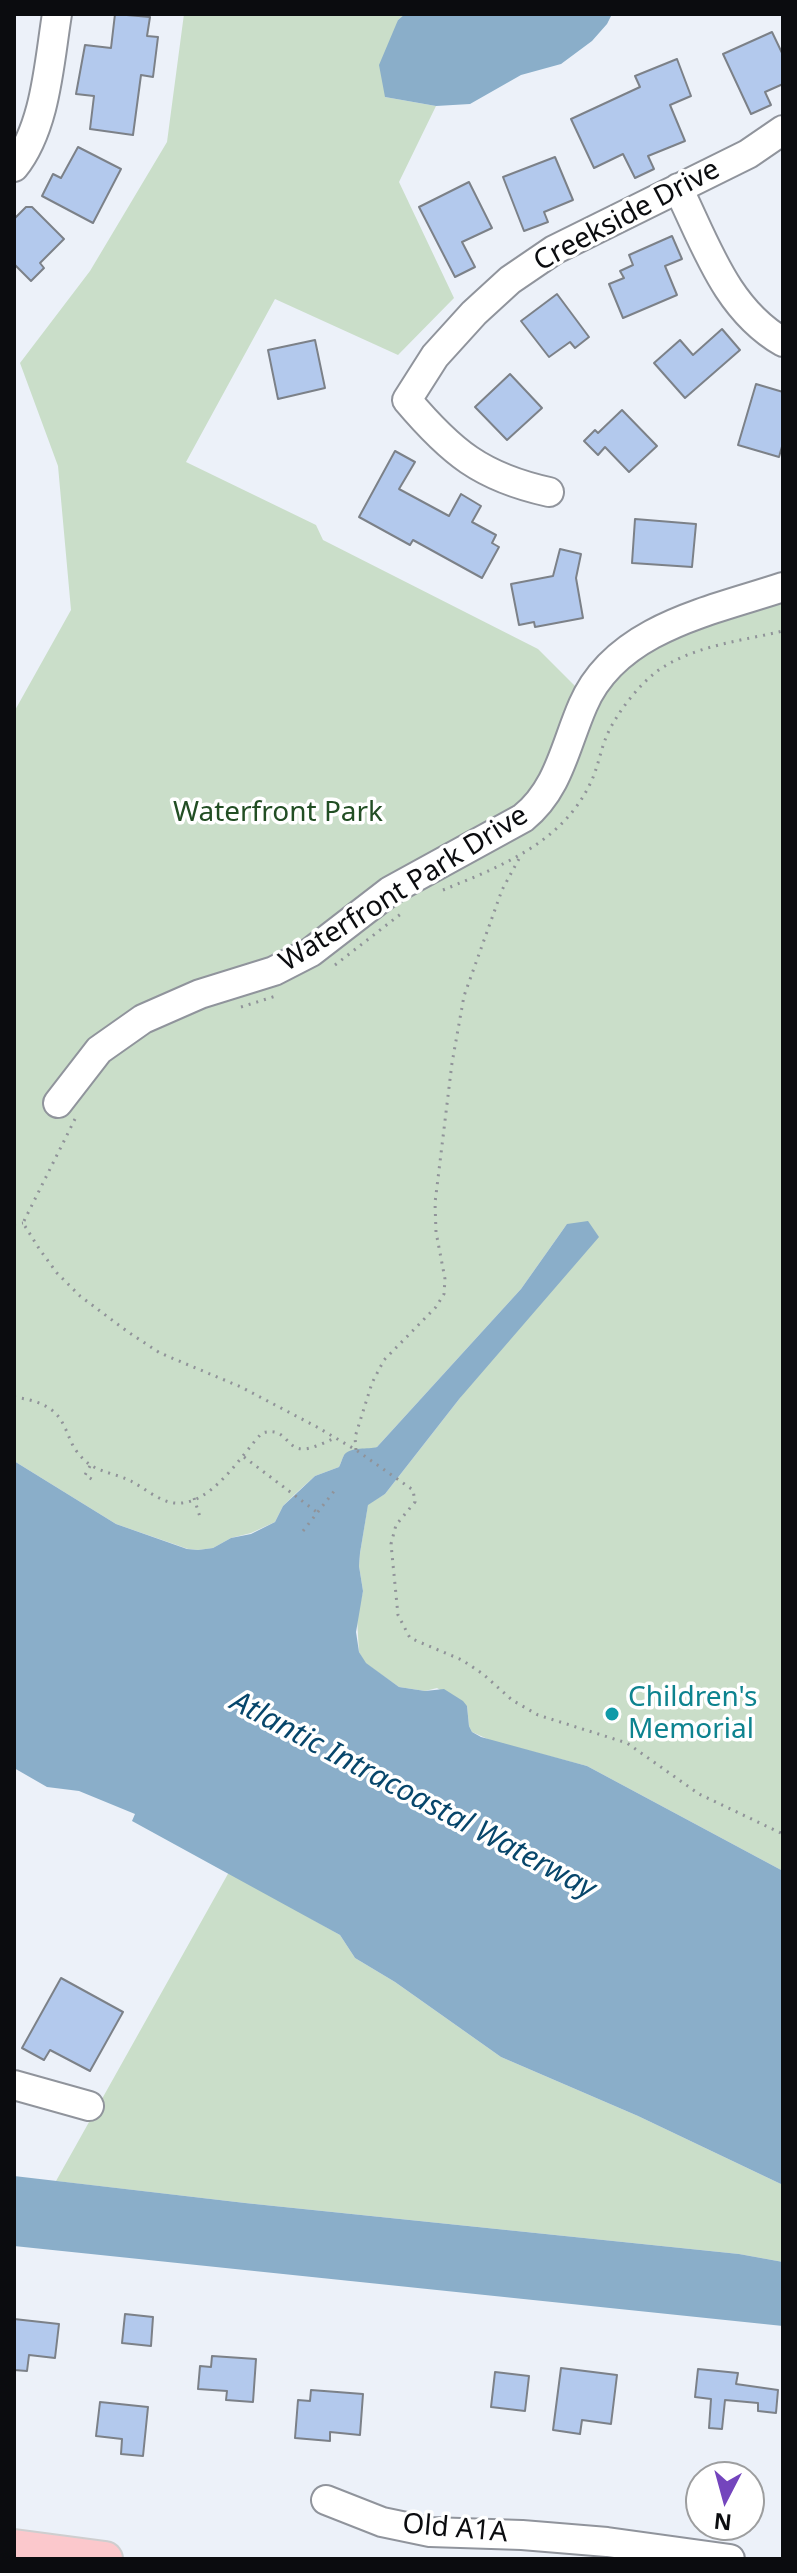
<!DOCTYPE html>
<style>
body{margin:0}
#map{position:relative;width:797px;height:2573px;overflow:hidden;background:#ecf1f9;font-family:"Noto Sans",sans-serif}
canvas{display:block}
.frame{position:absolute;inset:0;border:16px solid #0b0c0f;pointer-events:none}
.north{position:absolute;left:685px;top:2461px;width:80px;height:80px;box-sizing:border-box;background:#fff;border:2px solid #9d9e9f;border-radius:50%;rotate:186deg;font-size:22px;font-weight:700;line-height:32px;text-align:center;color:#0b0c0f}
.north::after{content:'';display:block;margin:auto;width:28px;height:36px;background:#7445bd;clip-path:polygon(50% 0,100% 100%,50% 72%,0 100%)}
</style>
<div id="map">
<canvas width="797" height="2573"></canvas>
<div class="frame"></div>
<div class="north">N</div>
</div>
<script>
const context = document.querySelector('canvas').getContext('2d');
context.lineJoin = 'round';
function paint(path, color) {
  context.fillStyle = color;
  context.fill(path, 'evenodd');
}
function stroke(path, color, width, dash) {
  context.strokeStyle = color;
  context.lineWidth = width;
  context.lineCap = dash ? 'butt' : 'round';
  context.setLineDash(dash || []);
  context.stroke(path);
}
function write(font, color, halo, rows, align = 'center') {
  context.font = font + ' "Noto Sans",sans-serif';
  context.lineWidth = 7;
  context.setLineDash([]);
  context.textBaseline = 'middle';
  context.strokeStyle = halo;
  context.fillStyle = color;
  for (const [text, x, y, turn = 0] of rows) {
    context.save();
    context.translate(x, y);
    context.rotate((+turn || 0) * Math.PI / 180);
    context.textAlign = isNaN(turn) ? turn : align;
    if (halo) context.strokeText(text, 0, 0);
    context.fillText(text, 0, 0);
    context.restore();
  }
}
const green = new Path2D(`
 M184,14h221l-7,6 -13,77 51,9 -37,76 55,116 -56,57 -123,-56 -89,163 130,63 7,15 215,109 40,40 205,-114v1296l-196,-105 -95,-25 -20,-9 -3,-6 -2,-20 -30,-18 -12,3 -26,-4 -34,-24 -6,-11 -2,-34 6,-27 -4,-25 1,-13 8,-49 17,-10 75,-96 107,-174 -46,65 -144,158 -4,2h-12l-17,6 -5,12 -24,9 -21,19 -11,11 -8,16 -24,11 -20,5 -18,10 -15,2 -10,-1 -72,-25 -102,-63v-749l57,-102 -13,-144 -38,-103 70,-92 77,-129z
 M229,1872l111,63 15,23 40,24 106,75 137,59 145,69v77l-44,-8 -494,-51 -189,-22z`);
const water = new Path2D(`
 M405,14h207l-5,10 -15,17 -31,23 -40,11 -51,29 -34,2 -51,-9 -6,-32 19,-45z
 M588,1221l11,16 -139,161 -75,96 -17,11 -8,48 -1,13 4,25 -7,41 3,20 7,11 33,24 26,4 19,-2 19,12 4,5 2,20 3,6 9,5 106,29 196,105v314l-145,-69 -137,-59 -106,-75 -40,-24 -15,-23 -208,-114 3,-7 -56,-23 -32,-4 -33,-19v-307l102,63 71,25 11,1 15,-2 18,-10 20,-4 24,-12 8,-16 32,-30 24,-9c2,-4 3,-8 5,-12 7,-9 24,-5 33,-8l144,-158 46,-65z
 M14,2176l231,27 494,51 44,8v64l-769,-80z`);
const building = new Path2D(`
 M115,14l35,3 -3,19 11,1 -5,40 -12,-2 -8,60 -43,-6 4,-33 -18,-2 9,-49 26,3z
 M772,32l11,23v29l-18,8 6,13 -20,9 -28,-60z
 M677,59l14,37 -21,9 15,36 -37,15 6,13 -19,9 -12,-24 -29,14 -23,-49 69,-32 -5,-11z
 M78,147l43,22 -28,54 -51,-27 11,-22 8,4z
 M555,157l18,43 -29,12 4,10 -24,9 -21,-54z
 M469,182l23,46 -30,14 13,25 -20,10 -36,-70z
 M26,207h6l32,32 -24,24 4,5 -13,13 -17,-17v-45z
 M672,236l10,23 -17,7 12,29 -54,23 -14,-34 15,-6 -4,-7 13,-6 -4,-10z
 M557,294l32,43 -14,11 -5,-6 -21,15 -28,-36z
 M722,329l18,21 -55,48 -31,-35 26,-23 13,15z
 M315,340l10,48 -47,11 -10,-49z
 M510,374l32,34 -35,32 -32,-33z
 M756,384l27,8v51l-4,14 -41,-12z
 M622,410l35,36 -28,26 -24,-25 -7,8 -14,-14 11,-11 3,3z
 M395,451l20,11 -16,27 50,27 12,-22 20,12 -9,16 24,13 -4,8 7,4 -17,31 -69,-38 -3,5 -51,-28z
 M635,519l61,5 -4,43 -60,-4z
 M560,549l21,5 -5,24 7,40 -48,9 -1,-5 -15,3 -8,-41 42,-8z
 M61,1978l62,34 -33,59 -40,-21 -6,10 -22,-12z
 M125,2314l28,3 -2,29 -29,-3z
 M14,2319l45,5 -4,34 -26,-3 -2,16 -13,-1z
 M212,2356l44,3 -3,43 -27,-2 1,-9 -29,-2 2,-23 11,1z
 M561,2368l56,7 -6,49 -29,-4 -2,14 -27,-4z
 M698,2369l40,4 -2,11 42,6 -2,23 -18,-2v-8l-33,-3 -3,29 -13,-1 2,-29 -16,-2z
 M495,2372l34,4 -4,35 -34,-4z
 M311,2390l52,4 -3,41 -30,-3v9l-35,-3 3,-38 12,1z
 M100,2402l48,5 -5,49 -22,-2 1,-15 -26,-3z`);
const path = new Path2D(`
 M443,890c56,-23 117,-46 146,-104 9,-17 11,-35 18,-51 10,-22 30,-48 49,-63 35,-26 85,-31 127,-41
 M335,965l67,-52
 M241,1007l35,-11
 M75,1119l-52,104 17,27 17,23 23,23 48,36 32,21 81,34 76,40 39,23 57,40 2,12 -19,23 -5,19 7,71 12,23 52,22 21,14 29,26 26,15 89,28 72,51 84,40
 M14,1224l9,-1
 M14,1397c20,3 41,8 50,29 5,9 7,19 14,27 15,20 32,18 53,28 13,7 28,20 43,22 37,4 67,-48 88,-70 25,-7 23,16 41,16 10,0 22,-7 32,-11
 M356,1450l-1,-13 17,-54 12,-23 52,-53 8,-13 1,-15 -9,-47 -1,-29 17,-140 12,-67 38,-106 18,-33
 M244,1457l74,56
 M90,1466l-5,9 8,5
 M194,1498l6,19
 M303,1531l32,-41`);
const minor = new Path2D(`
 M14,167c32,-40 35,-104 43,-153
 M678,188c28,57 48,121 105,154
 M549,492c-68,-15 -98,-40 -142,-92l28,-44 39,-43 36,-33 44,-30 194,-96 35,-24
 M58,1103l41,-53 44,-31 57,-25 74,-23 37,-19 79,-61 133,-73c36,-29 42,-72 60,-113 33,-77 128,-94 200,-118
 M14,2085l75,21
 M326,2500l56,22 48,10 92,3 85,7 123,17`);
const major = new Path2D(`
 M14,2547l91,12`);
const markers = [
 [612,1714,8,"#0f9aa8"]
];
const streetNames = [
 ["Creekside Drive",627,216,-28],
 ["Waterfront Park Drive",404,889,-32],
 ["Old A1A",455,2529,5]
];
const parkNames = [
 ["Waterfront Park",278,813]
];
const cultureNames = [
 ["Children's",628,1698],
 ["Memorial",628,1730]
];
const waterNames = [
 ["Atlantic Intracoastal Waterway",413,1796,28]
];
paint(green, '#cadec9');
paint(water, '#8aaec9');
paint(building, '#b3c9ed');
stroke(building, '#7c8188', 2);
stroke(minor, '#90949c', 32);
stroke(major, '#cececf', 38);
stroke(path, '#909399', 3, [2, 6]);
stroke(minor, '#fff', 28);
stroke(major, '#fbc8cc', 34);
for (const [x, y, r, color] of markers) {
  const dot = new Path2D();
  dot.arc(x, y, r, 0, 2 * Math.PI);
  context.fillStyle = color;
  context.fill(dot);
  stroke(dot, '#fff', 3);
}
write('28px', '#0b0c0f', '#fff', streetNames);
write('28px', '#224e24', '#fff', parkNames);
write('28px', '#0d838f', '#fff', cultureNames, 'left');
write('italic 30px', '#07466b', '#fff', waterNames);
</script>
